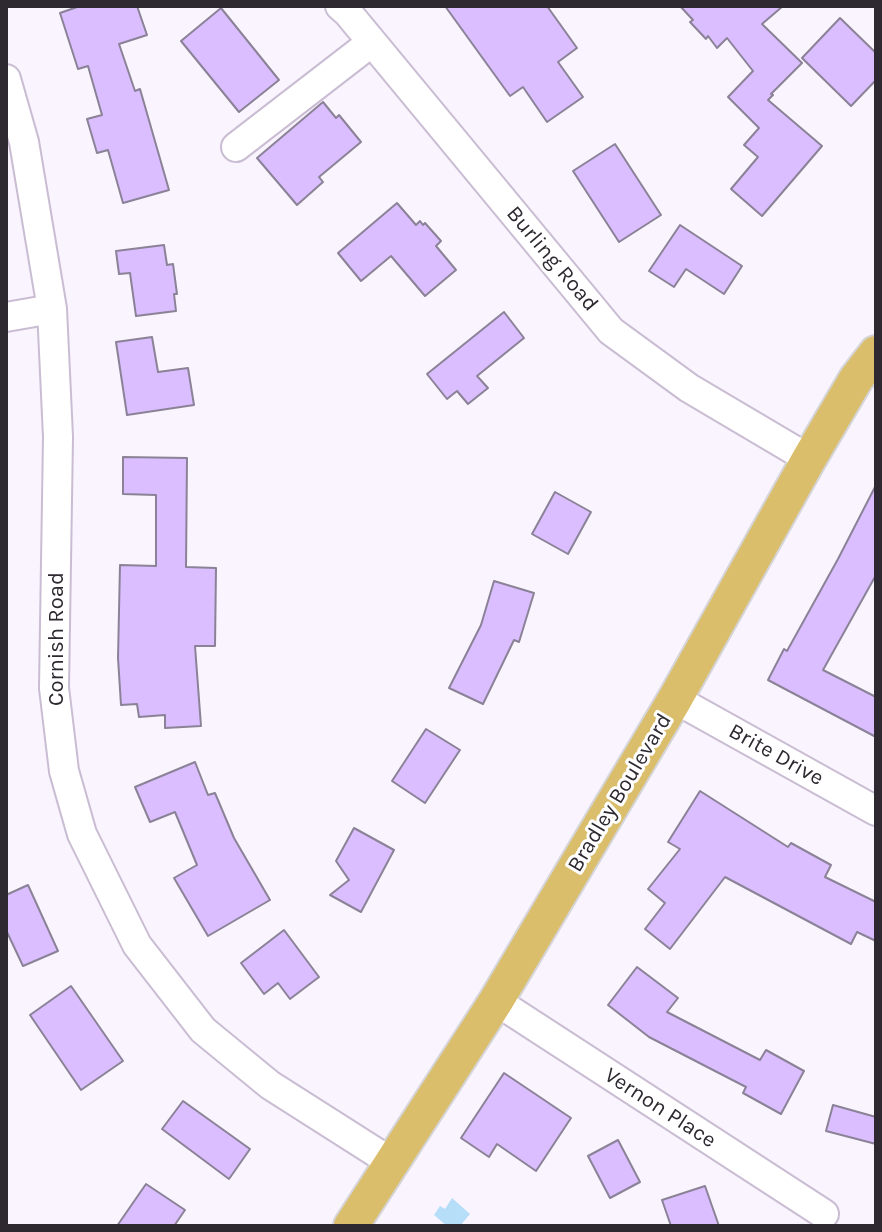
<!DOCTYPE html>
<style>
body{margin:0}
#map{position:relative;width:882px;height:1232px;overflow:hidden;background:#f9f4fd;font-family:Karla,sans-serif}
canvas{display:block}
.frame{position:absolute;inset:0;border:8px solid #2e2931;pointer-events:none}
</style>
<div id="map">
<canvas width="882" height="1232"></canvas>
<div class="frame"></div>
</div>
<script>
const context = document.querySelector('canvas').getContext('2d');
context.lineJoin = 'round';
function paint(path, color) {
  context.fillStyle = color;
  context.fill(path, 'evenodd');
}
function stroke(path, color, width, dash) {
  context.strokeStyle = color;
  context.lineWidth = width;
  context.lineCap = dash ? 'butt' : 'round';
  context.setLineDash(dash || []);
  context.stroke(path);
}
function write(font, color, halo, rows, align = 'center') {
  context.font = font + ' Karla,sans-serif';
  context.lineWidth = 6;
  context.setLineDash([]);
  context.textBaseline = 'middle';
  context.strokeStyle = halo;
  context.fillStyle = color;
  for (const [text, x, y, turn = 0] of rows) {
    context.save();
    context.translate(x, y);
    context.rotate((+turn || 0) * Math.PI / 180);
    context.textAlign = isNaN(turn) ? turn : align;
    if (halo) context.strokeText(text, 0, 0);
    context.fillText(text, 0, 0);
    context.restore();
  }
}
const water = new Path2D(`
 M452,1198l18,16 -10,12h-13l-13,-11 6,-9 5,3z`);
const building = new Path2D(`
 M80,6h57l10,29 -28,9 16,47 5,-2 29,101 -46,13 -15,-53 -11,3 -10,-34 15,-4 -14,-49 -10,3 -18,-56z
 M445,6h102l30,42 -19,14 25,35 -36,25 -24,-35 -13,9z
 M680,6h103l-21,18 40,39 -31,31 2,1 -5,5 54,46 -60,70 -31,-27 27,-32 -14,-12 15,-17 -31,-31 25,-26 -26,-33 -10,10 -9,-12 -2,3 -16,-17 3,-2z
 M221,8l58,72 -40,32 -58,-71z
 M840,18l36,35v27l-25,26 -49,-48z
 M323,102l13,16 3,-3 22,27 -42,35 4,5 -26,23 -40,-47z
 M615,144l46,71 -42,27 -46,-71z
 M397,203l19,22 4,-4 3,4 2,-2 16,18 -5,5 20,24 -31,26 -34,-40 -30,25 -23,-28z
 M680,225l62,41 -18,28 -38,-25 -12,18 -25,-16z
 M164,245l3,20 6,-1 4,30h-3l2,17 -40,5 -6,-43 -11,1 -3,-23z
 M504,312l20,26 -47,38 11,12 -20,16 -11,-13 -10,8 -20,-25z
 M152,337l6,35 30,-4 6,37 -67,10 -11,-73z
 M123,457l64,1 -1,109 30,1 -1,78h-20l6,80 -36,2v-13l-26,2 -2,-13 -16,1 -3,-47 2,-93 36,1v-71l-33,-1z
 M876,485v90l-53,95 53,27v40l-108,-57 16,-31 3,2 51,-92z
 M555,492l36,20 -23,42 -36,-20z
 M494,581l40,12 -15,49 -5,-2 -31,64 -34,-16 32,-63z
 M426,729l34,21 -35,53 -33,-22z
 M195,762l13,33 7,-2 19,45 36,62 -62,36 -34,-58 23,-13 -22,-53 -25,10 -15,-35z
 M700,791l88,56 3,-4 40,22 -6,12 51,25v39l-19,-9 -6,12 -126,-67 -55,72 -25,-20 20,-26 -17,-14 32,-40 -12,-7z
 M354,828l40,22 -33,62 -31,-17 19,-15 -13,-19z
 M28,885l30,66 -35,15 -17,-36v-35z
 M284,930l35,47 -29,22 -12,-16 -14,11 -23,-31z
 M637,967l41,31 -11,14 93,48 6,-10 38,21 -23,43 -38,-21 3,-6 -97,-50 -41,-32z
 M71,986l52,75 -42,29 -51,-75z
 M504,1073l67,45 -35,53 -39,-27 -8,13 -28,-19z
 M183,1101l67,48 -21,30 -67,-50z
 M833,1105l43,12v27l-50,-13z
 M618,1140l22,42 -30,16 -22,-42z
 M146,1184l39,26 -11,16h-57z
 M705,1186l14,40h-48l-9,-26z`);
const minor = new Path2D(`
 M340,6l8,7 263,318 78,57 120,71
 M6,79l18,63 28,167 6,128 -4,251 10,83 18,63 55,111 66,85 67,55 121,77
 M236,147l136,-105
 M6,317l46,-8
 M675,699l201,112
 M496,1001l328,213`);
const major = new Path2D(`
 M351,1226l145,-225 179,-302 134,-240 47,-80 20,-26`);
const streetNames = [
 ["Burling Road",552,259,50],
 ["Cornish Road",57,639,-90],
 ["Brite Drive",776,755,29],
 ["Bradley Boulevard",620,793,-59],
 ["Vernon Place",660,1108,33]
];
paint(water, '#b6def9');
paint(building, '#dabeff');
stroke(building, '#8b8297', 2);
stroke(minor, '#cabdd3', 32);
stroke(major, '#d5d4d6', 38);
stroke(minor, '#fff', 28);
stroke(major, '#dabe6b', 34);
write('22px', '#2e2931', '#fff', streetNames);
</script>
